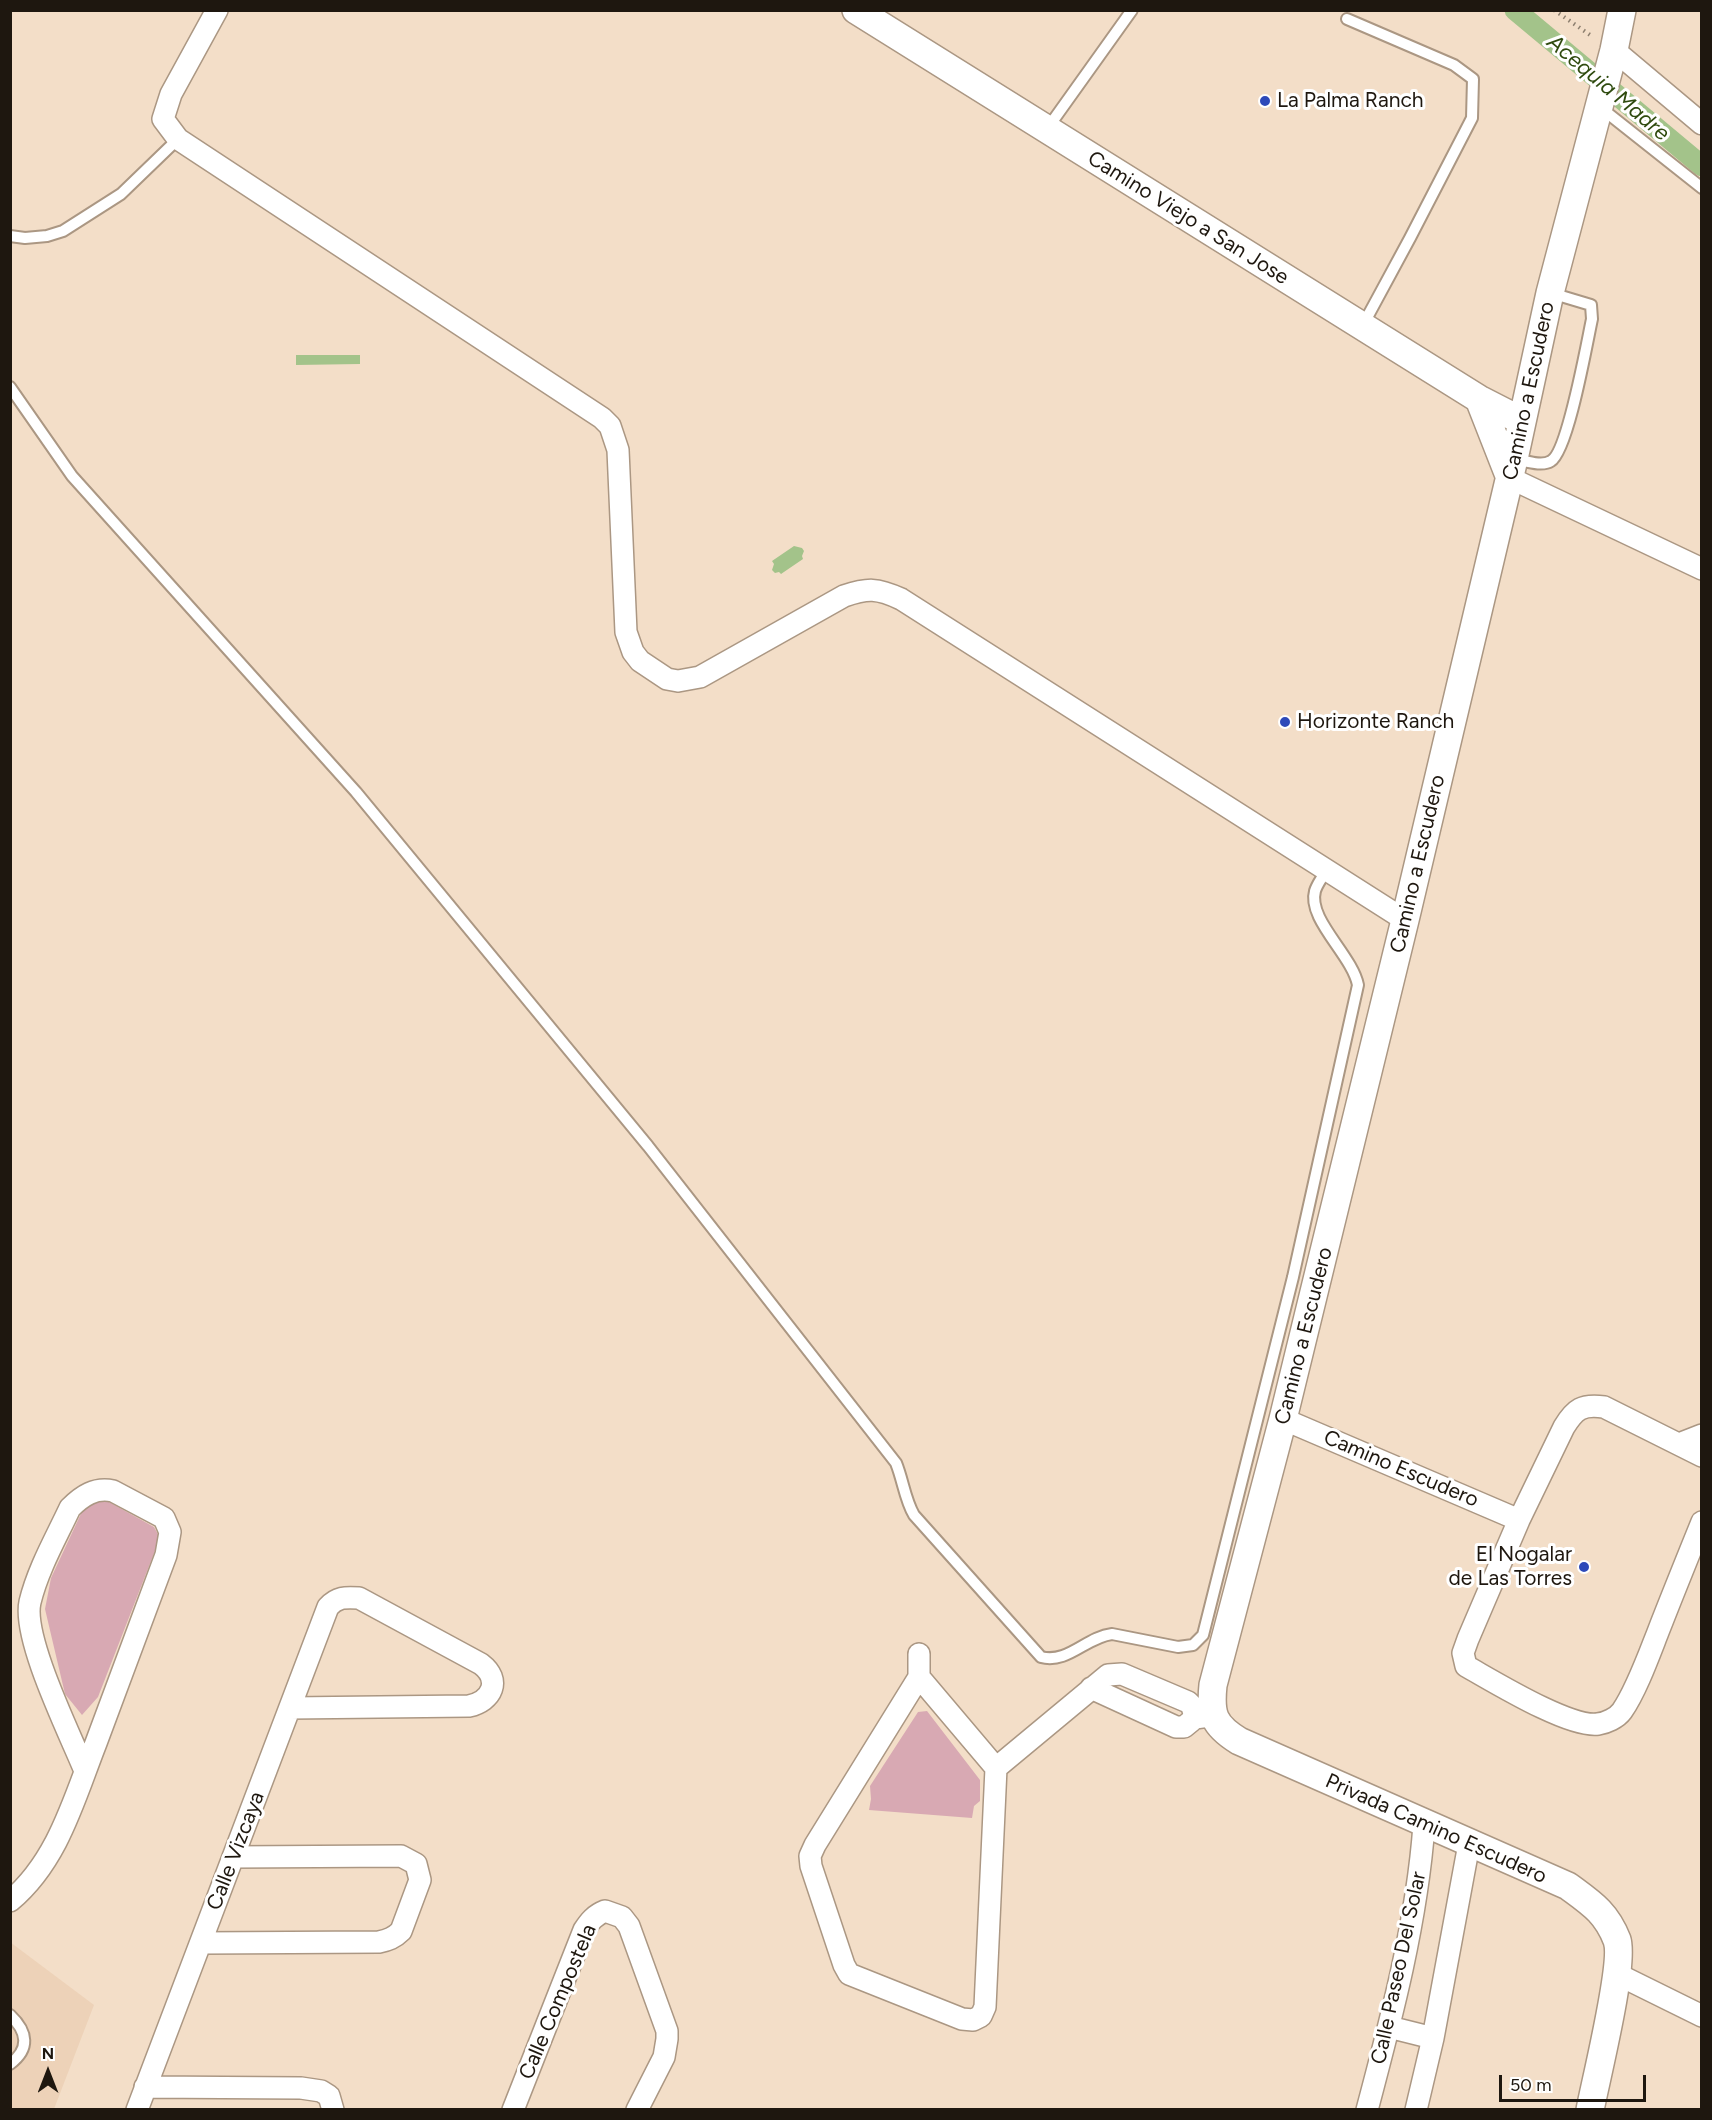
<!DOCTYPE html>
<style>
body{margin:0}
#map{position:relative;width:1712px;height:2120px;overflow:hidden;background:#f3dec8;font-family:Figtree,sans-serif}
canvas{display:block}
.frame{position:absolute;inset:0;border:12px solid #1e170f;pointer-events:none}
.north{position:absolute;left:18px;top:2042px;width:60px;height:60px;-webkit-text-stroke:4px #fff;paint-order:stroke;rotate:0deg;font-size:16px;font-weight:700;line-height:24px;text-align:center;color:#1e170f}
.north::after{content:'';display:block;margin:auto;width:21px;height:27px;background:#1e170f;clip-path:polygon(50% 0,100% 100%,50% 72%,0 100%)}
.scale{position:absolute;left:1499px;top:2075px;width:147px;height:27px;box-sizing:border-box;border:3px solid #1e170f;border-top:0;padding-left:8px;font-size:18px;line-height:21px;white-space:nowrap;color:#1e170f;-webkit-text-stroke:4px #fff;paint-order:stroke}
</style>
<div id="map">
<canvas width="1712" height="2120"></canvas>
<div class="frame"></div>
<div class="north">N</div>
<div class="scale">50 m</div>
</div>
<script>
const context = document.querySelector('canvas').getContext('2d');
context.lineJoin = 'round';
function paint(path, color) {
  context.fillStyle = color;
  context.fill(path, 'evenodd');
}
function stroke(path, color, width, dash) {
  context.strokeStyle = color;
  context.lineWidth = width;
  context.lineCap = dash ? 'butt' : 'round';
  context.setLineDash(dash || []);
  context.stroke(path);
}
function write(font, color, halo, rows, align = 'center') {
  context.font = font + ' Figtree,sans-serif';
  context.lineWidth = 6;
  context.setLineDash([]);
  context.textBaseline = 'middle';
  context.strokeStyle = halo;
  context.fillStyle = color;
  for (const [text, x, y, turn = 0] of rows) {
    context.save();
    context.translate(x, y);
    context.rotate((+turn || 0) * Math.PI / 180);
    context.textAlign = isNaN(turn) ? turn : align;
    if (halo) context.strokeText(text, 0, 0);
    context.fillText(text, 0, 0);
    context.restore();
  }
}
const built = new Path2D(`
 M10,1942l84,63 -40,104h-43z`);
const green = new Path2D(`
 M100,1497l54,30 6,11 -62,159 -16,18 -17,-21 -20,-85 6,-31 34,-73z
 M927,1711l53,69v21l-6,5 -2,12 -103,-8 2,-11 -1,-13 48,-74z`);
const water = new Path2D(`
 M296,355h64v9l-64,1z
 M794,546l8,2 2,3 -2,5 1,3 -22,15 -2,-2 -4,1 -3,-3 2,-6 -2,-3z`);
const canal = new Path2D(`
 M1515,10l187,156`);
const path = new Path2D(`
 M1554,10l39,27`);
const service = new Path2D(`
 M1347,19l107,46 19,14 -1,39 -62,120 -47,87
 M1601,108l101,80
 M1047,129l85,-119
 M10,236l15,2 22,-2 16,-5 58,-37 57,-55
 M10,387l62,89 284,316 292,354 248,317c7,17 9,37 18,52l127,142c27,7 45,-20 71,-23l66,13 15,-2 10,-10 90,-358 65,-292c-6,-30 -51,-66 -43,-94 2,-7 8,-14 11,-21
 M1515,459c11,2 27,8 36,2 17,-10 36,-119 41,-142l-1,-14 -40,-12
 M10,2015c18,17 20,34 0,49`);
const minor = new Path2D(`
 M217,10l-46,84 -8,25 15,20 424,279 8,8 8,24 8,182 7,20 7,9 27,18 11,2 22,-4 144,-81c24,-8 33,-8 57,3l504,321
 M1614,50l88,74
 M1510,478l192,91
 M1283,1419l236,101
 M1679,1444l23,-9
 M1702,1456l-98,-49c-22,-3 -29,2 -40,20l-45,93 -51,119 -5,14 3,13c27,15 103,62 132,58 8,-1 19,-6 24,-13 14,-20 27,-56 36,-79 14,-36 29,-73 44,-110
 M919,1654v23l-104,168 -5,11 1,10 33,99 5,9 113,45 11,1 8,-4 4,-9 11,-239 -77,-91
 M1091,1688l85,39h8l11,-9 14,-2
 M996,1768l112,-93 14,-1 66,28 4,4 3,12
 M10,1901c48,-40 64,-102 86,-158l70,-188 4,-23 -6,-14 -51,-27c-18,-4 -31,5 -43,17 -14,30 -32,61 -40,94 -8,36 40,132 55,169
 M201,1943l178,-1c9,-2 15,-4 22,-11l19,-51 -4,-16 -15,-8 -168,1
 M1617,1974l85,42
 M1389,2027l44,11
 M145,2087l156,1 20,3 8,5 4,14
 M137,2110l191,-503c9,-10 17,-10 31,-9l122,66c21,16 11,37 -12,42l-179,2
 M513,2110l71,-180c6,-9 11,-15 21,-19l17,6 7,9 38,105v8l-3,18 -27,53
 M1367,2110c25,-94 50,-189 57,-285
 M1416,2110l17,-72 36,-194`);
const tertiary = new Path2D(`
 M856,10l623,389 43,22
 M1479,399l31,79
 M1590,2110c6,-31 35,-147 27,-170 -11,-28 -26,-37 -49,-54l-329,-145c-26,-16 -29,-27 -26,-56l70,-266 122,-499 109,-461 36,-166 64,-243 8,-40`);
const markers = [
 [1265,101,6,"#2d49b9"],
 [1285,722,6,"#2d49b9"],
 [1584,1567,6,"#2d49b9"]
];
const poiNames = [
 ["La Palma Ranch",1277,101],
 ["Horizonte Ranch",1297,722],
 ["El Nogalar",1572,1555,"right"],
 ["de Las Torres",1572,1579,"right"]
];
const streetNames = [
 ["Camino Viejo a San Jose",1188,218,32],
 ["Camino a Escudero",1529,391,-78],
 ["Camino a Escudero",1418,864,-77],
 ["Camino a Escudero",1304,1336,-76],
 ["Camino Escudero",1401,1469,23],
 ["Privada Camino Escudero",1436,1829,24],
 ["Calle Vizcaya",236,1851,-69],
 ["Calle Paseo Del Solar",1399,1968,-78],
 ["Calle Compostela",558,2002,-67]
];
const waterNames = [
 ["Acequia Madre",1608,88,40]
];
paint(built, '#edd2b8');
paint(green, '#d8a9b3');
paint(water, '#a3c38a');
stroke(canal, '#a3c38a', 21);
stroke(service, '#ab9783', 14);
stroke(minor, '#ab9783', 24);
stroke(tertiary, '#ab9783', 30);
stroke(path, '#8d7f6f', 4, [1.5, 4.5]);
stroke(service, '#fff', 10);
stroke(minor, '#fff', 21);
stroke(tertiary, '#fff', 27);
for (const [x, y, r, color] of markers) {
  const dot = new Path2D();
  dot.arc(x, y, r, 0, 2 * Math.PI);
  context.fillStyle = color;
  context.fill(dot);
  stroke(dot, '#fff', 2);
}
write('21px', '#1e170f', '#fff', poiNames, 'left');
write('21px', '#1e170f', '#fff', streetNames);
write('italic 22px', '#2f4b0f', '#fff', waterNames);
</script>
